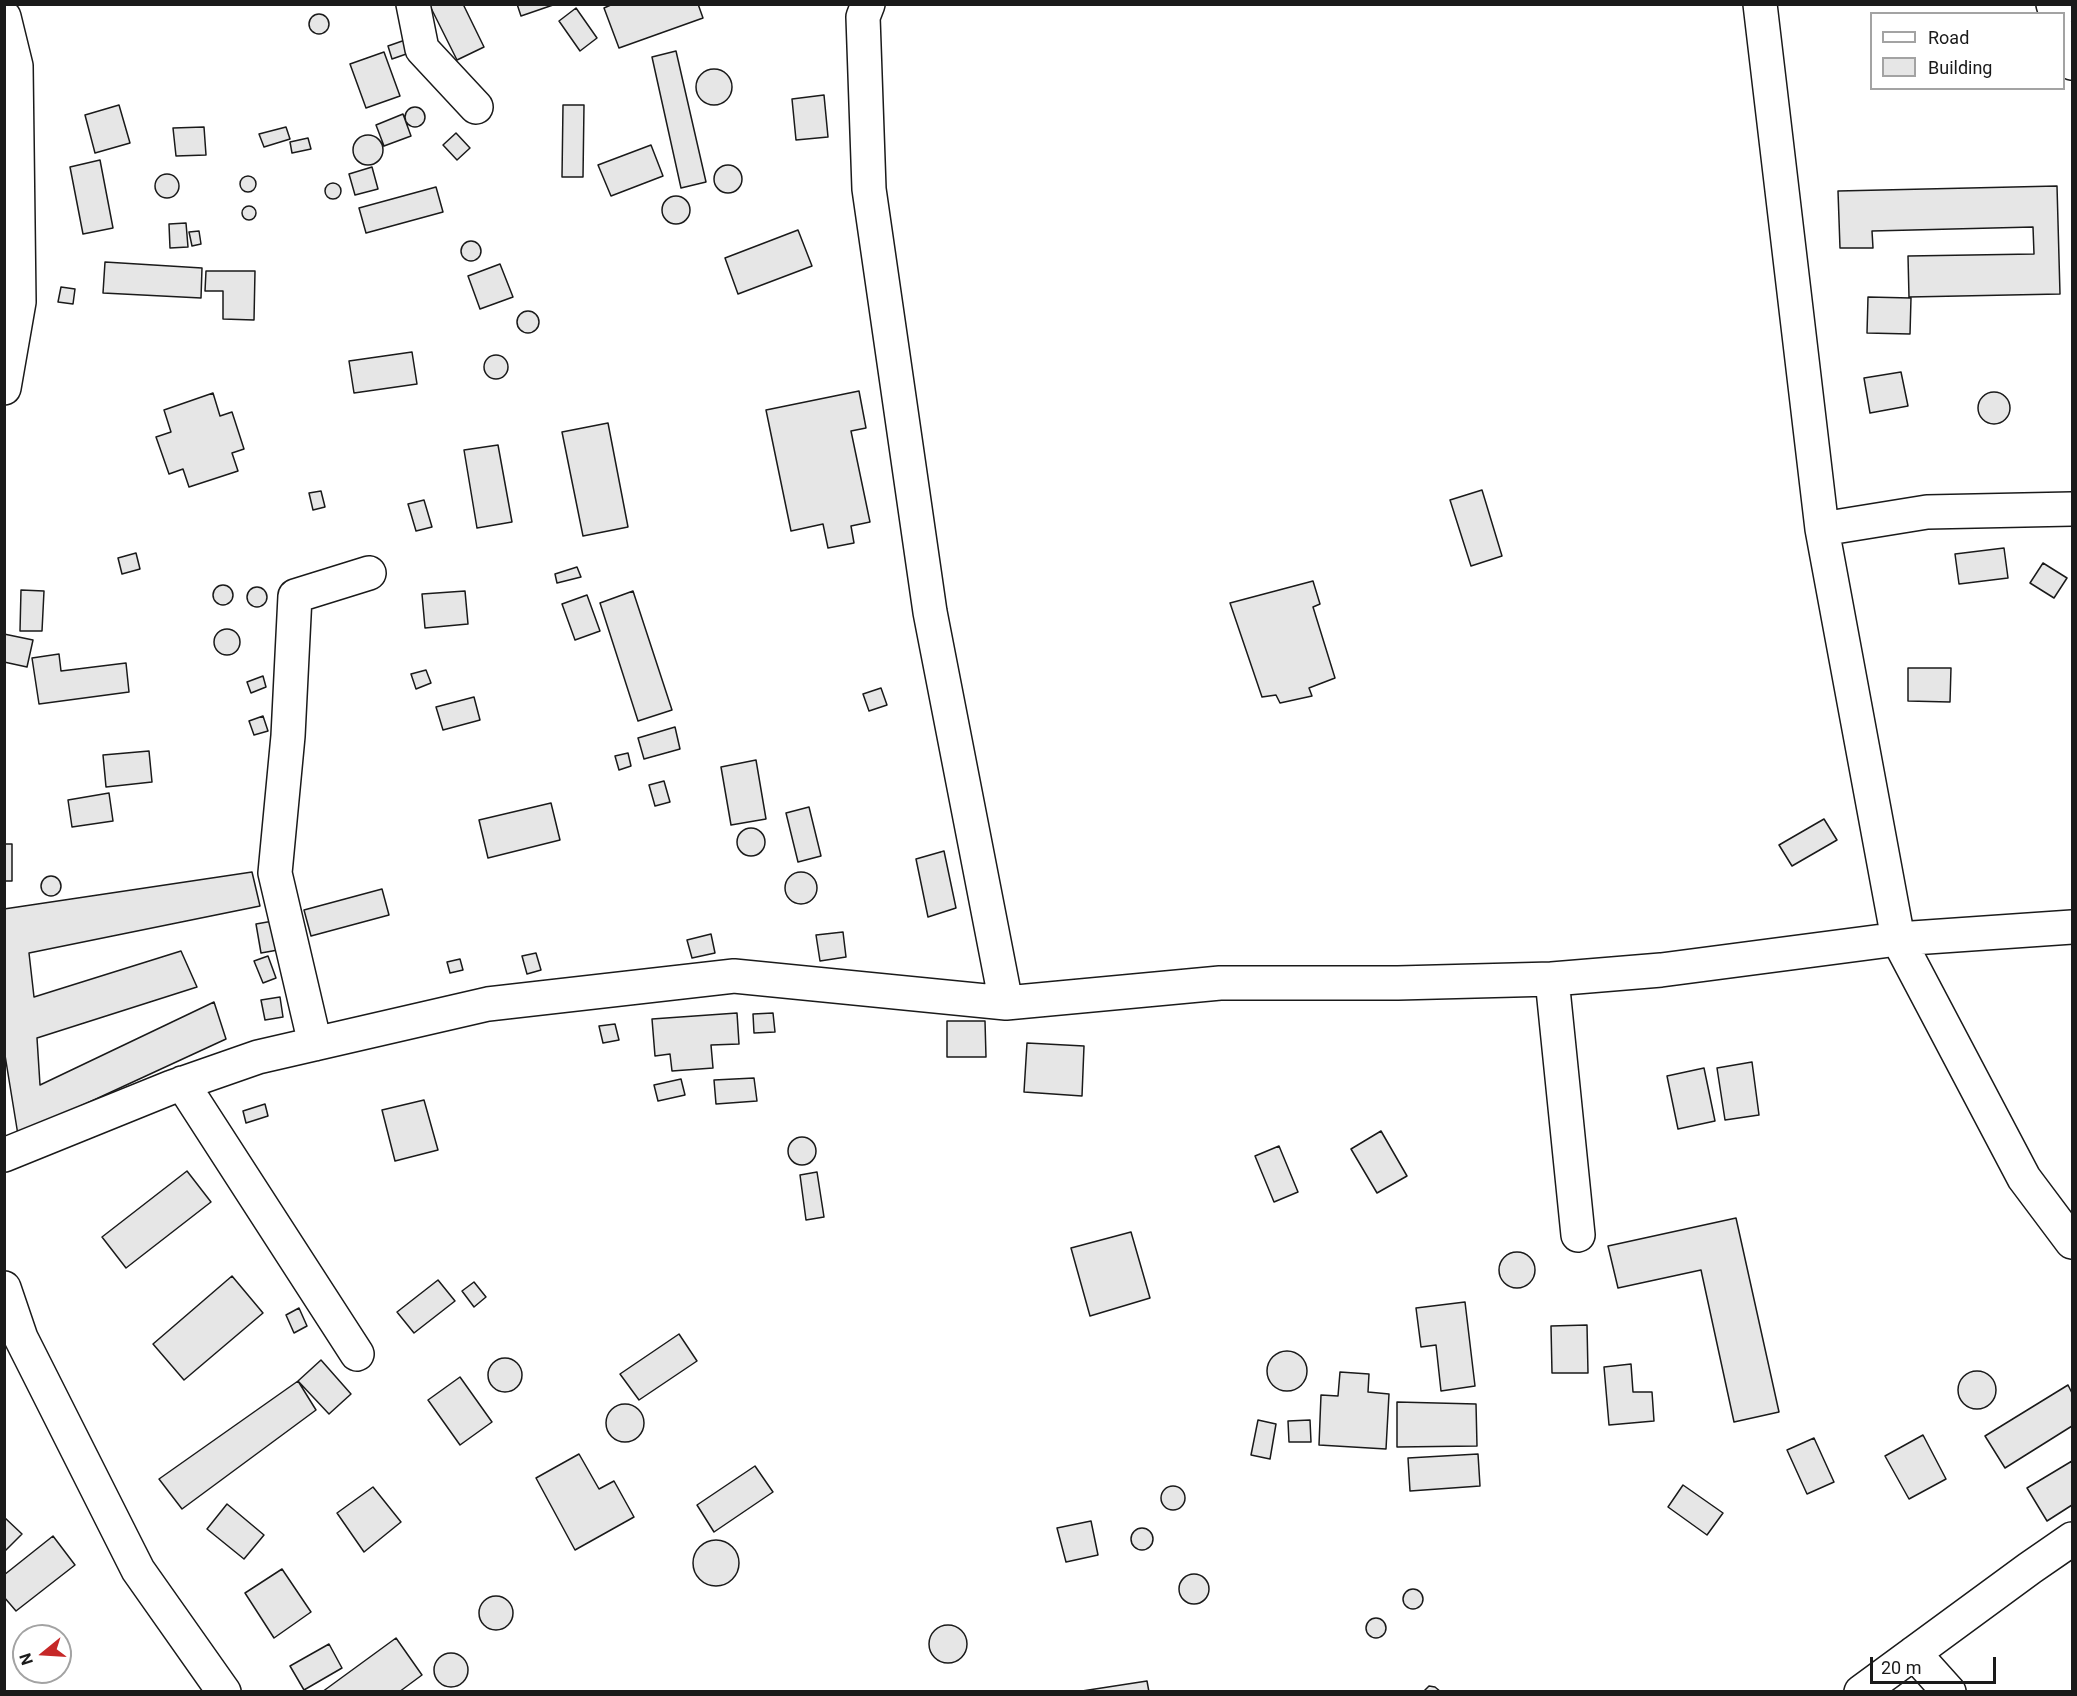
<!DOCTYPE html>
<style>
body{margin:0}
#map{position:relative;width:2077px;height:1696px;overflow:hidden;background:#fff;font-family:Roboto,sans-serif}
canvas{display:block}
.frame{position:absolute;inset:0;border:6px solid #1a1a1a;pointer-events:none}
.legend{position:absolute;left:1870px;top:12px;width:195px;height:78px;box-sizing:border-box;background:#fff;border:2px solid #a3a3a3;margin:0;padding:8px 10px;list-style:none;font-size:18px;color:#1a1a1a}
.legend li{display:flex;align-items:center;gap:12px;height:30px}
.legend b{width:30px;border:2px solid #a3a3a3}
.north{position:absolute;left:12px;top:1624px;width:60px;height:60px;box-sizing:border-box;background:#fff;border:2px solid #a3a3a3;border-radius:50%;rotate:252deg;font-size:16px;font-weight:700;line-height:24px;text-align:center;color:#1a1a1a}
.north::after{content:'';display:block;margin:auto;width:21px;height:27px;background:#c62828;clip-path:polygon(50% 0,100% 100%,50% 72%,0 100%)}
.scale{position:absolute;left:1870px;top:1657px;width:126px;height:27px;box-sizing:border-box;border:3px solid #1a1a1a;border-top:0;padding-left:8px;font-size:18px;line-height:21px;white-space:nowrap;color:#1a1a1a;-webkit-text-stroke:4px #fff;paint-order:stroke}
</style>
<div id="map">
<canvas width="2077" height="1696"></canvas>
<div class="frame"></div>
<ul class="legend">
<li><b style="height:8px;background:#fff"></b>Road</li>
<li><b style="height:16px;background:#e6e6e6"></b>Building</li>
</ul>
<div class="north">N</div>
<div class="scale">20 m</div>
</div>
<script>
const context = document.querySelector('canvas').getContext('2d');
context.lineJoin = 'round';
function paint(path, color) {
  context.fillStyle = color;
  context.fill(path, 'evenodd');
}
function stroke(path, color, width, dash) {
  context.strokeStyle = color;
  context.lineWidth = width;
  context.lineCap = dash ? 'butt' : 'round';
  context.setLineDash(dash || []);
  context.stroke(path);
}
const building = new Path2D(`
 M429,4h34l21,43 -27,13z
 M517,4h36v1l-32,11z
 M613,4h85l5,14 -84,30 -15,-40z
 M576,8l21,30 -17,13 -21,-30z
 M309 24a10 10 0 1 1 20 0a10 10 0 1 1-20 0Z
 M408,39l4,13 -20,7 -4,-13z
 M676,51l30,131 -25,6 -29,-131z
 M384,52l16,44 -34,12 -16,-44z
 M696 87a18 18 0 1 1 36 0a18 18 0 1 1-36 0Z
 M824,95l4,42 -32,3 -4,-41z
 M119,105l11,38 -35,10 -10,-38z
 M563,105h21l-1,72h-21z
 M405 117a10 10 0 1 1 20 0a10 10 0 1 1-20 0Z
 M403,114l8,22 -27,10 -8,-21z
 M204,127l2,28 -30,1 -3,-28z
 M286,127l4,12 -26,8 -5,-13z
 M456,133l14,15 -13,12 -14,-15z
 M353 150a15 15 0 1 1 30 0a15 15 0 1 1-30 0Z
 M308,138l3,11 -19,4 -2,-11z
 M651,145l12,31 -52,20 -13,-31z
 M100,160l13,68 -30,6 -13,-67z
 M714 179a14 14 0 1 1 28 0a14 14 0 1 1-28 0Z
 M372,167l6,22 -23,6 -6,-21z
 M155 186a12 12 0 1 1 24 0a12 12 0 1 1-24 0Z
 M240 184a8 8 0 1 1 16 0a8 8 0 1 1-16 0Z
 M325 191a8 8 0 1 1 16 0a8 8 0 1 1-16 0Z
 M2057,186l3,108 -151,3 -1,-41 126,-2 -1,-27 -161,4 1,17h-33l-2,-57z
 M436,187l7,25 -77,21 -7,-25z
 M662 210a14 14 0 1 1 28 0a14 14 0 1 1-28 0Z
 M242 213a7 7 0 1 1 14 0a7 7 0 1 1-14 0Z
 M186,223l2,24 -18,1 -1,-24z
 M798,230l14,36 -74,28 -13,-36z
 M199,231l2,13 -9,2 -3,-14z
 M461 251a10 10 0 1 1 20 0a10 10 0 1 1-20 0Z
 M105,262l97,6 -1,30 -98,-5z
 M500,264l13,33 -33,12 -12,-33z
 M206,271h49l-1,49 -31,-1v-28h-18z
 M61,287l14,2 -2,15 -15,-2z
 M1868,297l43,1 -1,36 -43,-1z
 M517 322a11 11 0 1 1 22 0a11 11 0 1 1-22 0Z
 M412,352l5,32 -63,9 -5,-32z
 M484 367a12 12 0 1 1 24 0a12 12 0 1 1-24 0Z
 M1901,372l7,34 -38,7 -6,-35z
 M859,391l7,37 -15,3 19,91 -19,4 3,17 -26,5 -5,-24 -32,7 -25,-121z
 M1978 408a16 16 0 1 1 32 0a16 16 0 1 1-32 0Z
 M213,393l7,23 12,-4 12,37 -12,4 6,18 -49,16 -6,-18 -14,5 -13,-37 15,-5 -7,-22z
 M608,423l20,104 -45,9 -21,-104z
 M498,445l14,77 -35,6 -13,-78z
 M1482,490l20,66 -31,10 -21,-66z
 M321,491l4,16 -12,3 -4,-17z
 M424,500l8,27 -16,4 -8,-27z
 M2004,548l4,30 -49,6 -4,-30z
 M136,553l4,16 -18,5 -4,-16z
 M2043,563l24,15 -13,20 -24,-15z
 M577,567l4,10 -24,6 -2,-9z
 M1313,581l7,23 -7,3 22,71 -26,10 3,8 -32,7 -4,-8 -14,2 -32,-94z
 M213 595a10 10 0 1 1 20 0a10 10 0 1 1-20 0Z
 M247 597a10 10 0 1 1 20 0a10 10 0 1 1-20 0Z
 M21,590l23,1 -2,40h-22z
 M465,591l3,33 -43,4 -3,-34z
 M633,591l39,119 -34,11 -38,-118z
 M587,595l13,36 -25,9 -13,-36z
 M214 642a13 13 0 1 1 26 0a13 13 0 1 1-26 0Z
 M4,634l29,6 -6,27 -23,-5z
 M59,654l2,17 65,-8 3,29 -90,12 -7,-46z
 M1908,668h43l-1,34 -42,-1z
 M426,670l5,13 -15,6 -5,-15z
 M263,676l3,11 -15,6 -4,-11z
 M881,688l6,17 -18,6 -6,-17z
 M474,697l6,23 -37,10 -7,-23z
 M263,716l5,15 -14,4 -5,-14z
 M675,727l5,22 -36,10 -6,-21z
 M149,751l3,31 -46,5 -3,-32z
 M628,753l3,13 -12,4 -4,-14z
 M756,760l10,59 -35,6 -10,-58z
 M664,781l6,21 -15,4 -6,-21z
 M109,793l4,28 -41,6 -4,-27z
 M551,803l9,37 -72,18 -9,-38z
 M809,807l12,49 -23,6 -12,-49z
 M1824,819l13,21 -45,26 -13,-21z
 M737 842a14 14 0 1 1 28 0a14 14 0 1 1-28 0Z
 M4,844h8v37h-8z
 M944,851l12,57 -28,9 -12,-58z
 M785 888a16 16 0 1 1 32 0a16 16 0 1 1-32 0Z
 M252,872l8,34 -231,47 5,44 147,-46 16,36 -160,51 3,47 174,-83 12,37 -208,96 -14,-86v-140z
 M41 886a10 10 0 1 1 20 0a10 10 0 1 1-20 0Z
 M382,889l7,26 -78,21 -7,-26z
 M273,921l5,29 -17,3 -5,-29z
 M843,932l3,25 -26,4 -4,-26z
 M711,934l4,19 -23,5 -5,-18z
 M536,953l5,17 -14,4 -5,-18z
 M268,956l8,22 -13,5 -9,-22z
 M460,959l3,11 -13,3 -3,-11z
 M280,997l3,20 -18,3 -4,-20z
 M737,1013l2,31 -28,1 2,23 -41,3 -2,-17 -15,2 -3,-37z
 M773,1013l2,19 -21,1 -1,-19z
 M947,1021h38l1,36h-39z
 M615,1024l4,16 -16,3 -4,-17z
 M1027,1043l57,3 -2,50 -58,-4z
 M1752,1062l7,53 -34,5 -8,-52z
 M1704,1068l11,53 -37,8 -11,-53z
 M754,1078l3,23 -41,3 -2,-24z
 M681,1079l4,16 -27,6 -4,-16z
 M424,1100l14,50 -43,11 -13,-51z
 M265,1104l3,12 -22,7 -3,-12z
 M1381,1131l26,45 -30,17 -26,-44z
 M788 1151a14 14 0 1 1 28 0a14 14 0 1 1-28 0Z
 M1279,1146l19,46 -24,10 -19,-46z
 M187,1171l24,31 -85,66 -24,-31z
 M817,1172l7,45 -18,3 -6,-45z
 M1736,1218l43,194 -45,10 -33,-152 -83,18 -10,-42z
 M1131,1232l19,66 -60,18 -19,-68z
 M1499 1270a18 18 0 1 1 36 0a18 18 0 1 1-36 0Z
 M232,1276l31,37 -79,67 -31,-36z
 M438,1280l17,21 -41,32 -17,-21z
 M474,1282l12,15 -12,10 -12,-16z
 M1465,1302l10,84 -34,5 -5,-46 -15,2 -5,-39z
 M299,1308l8,18 -13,7 -8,-18z
 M1587,1325l1,48h-36l-1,-47z
 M679,1334l18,27 -58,39 -19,-26z
 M1267 1371a20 20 0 1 1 40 0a20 20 0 1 1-40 0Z
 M488 1375a17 17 0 1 1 34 0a17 17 0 1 1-34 0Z
 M321,1360l30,34 -22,20 -31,-33z
 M1631,1364l2,28h19l2,29 -45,4 -5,-58z
 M1958 1390a19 19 0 1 1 38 0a19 19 0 1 1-38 0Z
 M1340,1372l29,2 -1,18 21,2 -3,55 -67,-4 2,-50 17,1z
 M460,1377l32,45 -32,23 -32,-45z
 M298,1381l18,29 -134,99 -23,-30z
 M2068,1385l4,8v33l-67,42 -20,-32z
 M1397,1402l79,2 1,42 -80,1z
 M606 1423a19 19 0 1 1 38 0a19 19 0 1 1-38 0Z
 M1258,1420l18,4 -6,35 -19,-4z
 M1310,1420l1,22h-22l-1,-21z
 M1923,1435l23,44 -37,20 -24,-43z
 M1814,1438l20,44 -27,12 -20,-44z
 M579,1454l20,35 15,-8 20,36 -59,33 -39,-72z
 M1478,1454l2,32 -70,5 -2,-33z
 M2072,1461v44l-25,16 -20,-33z
 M755,1466l18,26 -59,40 -17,-27z
 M1683,1485l40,28 -16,22 -39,-28z
 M1161 1498a12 12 0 1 1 24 0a12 12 0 1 1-24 0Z
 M373,1487l28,35 -37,30 -27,-39z
 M227,1504l37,31 -20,24 -37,-30z
 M4,1517l18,17 -18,18z
 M1091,1521l7,34 -32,7 -9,-34z
 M1131 1539a11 11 0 1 1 22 0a11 11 0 1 1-22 0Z
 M53,1536l22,29 -59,46 -12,-14v-22z
 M693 1563a23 23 0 1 1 46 0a23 23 0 1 1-46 0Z
 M282,1569l29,43 -37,26 -29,-45z
 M1179 1589a15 15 0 1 1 30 0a15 15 0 1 1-30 0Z
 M1403 1599a10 10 0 1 1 20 0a10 10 0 1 1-20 0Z
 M479 1613a17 17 0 1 1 34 0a17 17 0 1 1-34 0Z
 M1366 1628a10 10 0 1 1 20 0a10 10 0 1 1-20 0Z
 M929 1644a19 19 0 1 1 38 0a19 19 0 1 1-38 0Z
 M396,1638l26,37 -23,17h-77z
 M329,1644l13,24 -38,22 -14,-24z
 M434 1670a17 17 0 1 1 34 0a17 17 0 1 1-34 0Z
 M1147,1681l2,11 -67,-1z
 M1429,1686l6,1 6,5h-18z`);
const minor = new Path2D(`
 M413,4l9,45 54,58
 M868,4l-5,13 6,172 61,423 76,391
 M1760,4l62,525 76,410 126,239 48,64
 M2053,4l3,10
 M4,17l12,49 3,236 -15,86
 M2064,36l8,27
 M1822,529l105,-17 145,-3
 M1552,979l26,256
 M315,1044l-40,-171 13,-137 7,-140 74,-23
 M182,1083l175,271
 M4,1155l168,-68 86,-30 230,-53 246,-28 272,27 214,-20h178l154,-4 109,-9 237,-31 174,-12
 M4,1288l17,50 117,232 86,122
 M1914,1653l35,39
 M1861,1692l169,-124 42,-29`);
const fence = new Path2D(`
 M1920,1692h2`);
paint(building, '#e6e6e6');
stroke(building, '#1a1a1a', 1.5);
stroke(minor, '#1a1a1a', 36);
stroke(minor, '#fff', 33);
stroke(fence, '#1a1a1a', 1.5, [8, 3]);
</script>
